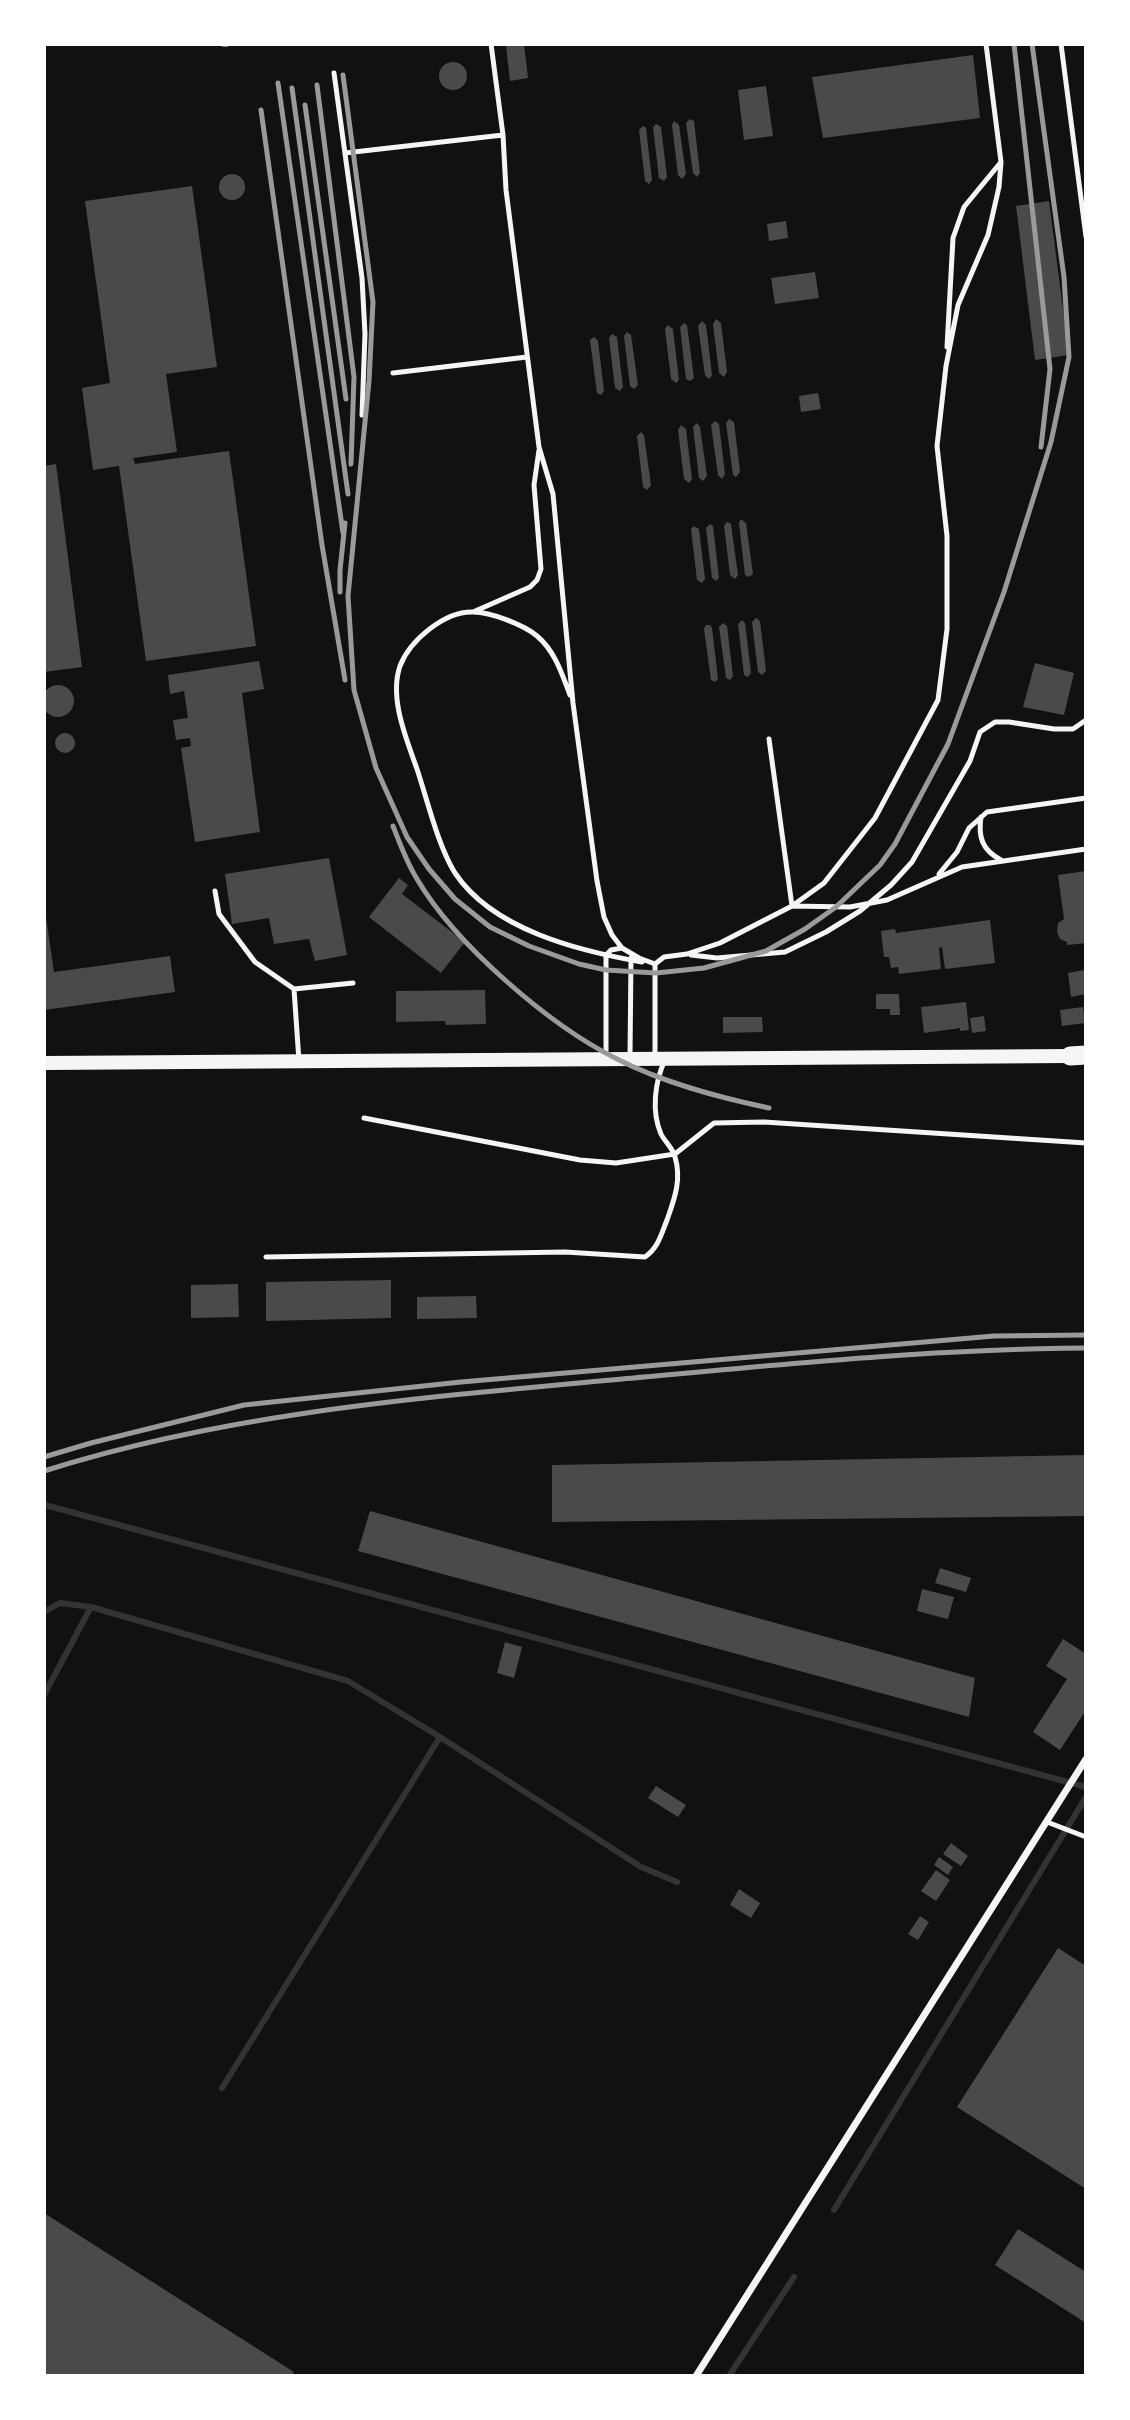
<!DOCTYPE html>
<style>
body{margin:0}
#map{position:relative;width:1130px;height:2420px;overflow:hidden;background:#111;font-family:Signika,sans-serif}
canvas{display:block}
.frame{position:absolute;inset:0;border:46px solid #fff;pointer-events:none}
</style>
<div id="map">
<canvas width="1130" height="2420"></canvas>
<div class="frame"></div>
</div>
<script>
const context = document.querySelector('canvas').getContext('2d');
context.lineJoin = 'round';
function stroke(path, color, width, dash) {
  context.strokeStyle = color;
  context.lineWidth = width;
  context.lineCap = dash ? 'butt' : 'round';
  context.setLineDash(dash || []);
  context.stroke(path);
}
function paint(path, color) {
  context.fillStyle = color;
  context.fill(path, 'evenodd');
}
const stream = new Path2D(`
 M45,1505l1041,282
 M44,1612l16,-9 31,4 257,74 92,56 201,130 36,15
 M44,1695l47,-88
 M222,2088l218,-351
 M834,2210l252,-413
 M729,2376l65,-99`);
const building = new Path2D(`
 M524,44l4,34 -18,3 -4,-35z
 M973,55l7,63 -157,20 -11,-61z
 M439 76a14 14 0 1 1 28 0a14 14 0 1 1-28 0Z
 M766,86l7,50 -29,4 -6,-50z
 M690,119l4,2 6,52 -3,4 -4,-4 -7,-50z
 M674,121l5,4 7,49 -4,5 -4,-4 -6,-50z
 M656,124l5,3 6,50 -3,4 -5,-3 -6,-51z
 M643,126l3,2 6,52 -3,4 -4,-3 -6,-51z
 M219 187a13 13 0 1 1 26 0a13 13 0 1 1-26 0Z
 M192,186l25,181 -51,7 11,78 -44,6 2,6 94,-13 27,195 -110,15 -27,-195 -26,4 -11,-82 28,-5 -25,-182z
 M1049,201l20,154 -34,5 -19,-154z
 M786,221l2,17 -19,3 -2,-17z
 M815,272l4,26 -44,6 -4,-26z
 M716,319l5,4 6,49 -3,5 -5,-4 -6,-49z
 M702,321l4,4 6,50 -3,4 -4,-4 -7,-49z
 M684,323l3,2 7,53 -4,3 -4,-2 -6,-52z
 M668,325l5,4 6,51 -3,3 -5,-4 -6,-50z
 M627,332l4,3 7,50 -4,4 -4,-3 -6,-50z
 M612,334l5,3 6,50 -3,4 -5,-3 -6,-50z
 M594,337l4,4 6,50 -3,4 -4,-2 -7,-53z
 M818,393l3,16 -20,3 -2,-16z
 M729,419l5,3 6,50 -4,5 -3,-2 -7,-52z
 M715,421l4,3 6,50 -3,5 -4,-4 -7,-50z
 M697,423l3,4 7,49 -4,5 -4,-3 -6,-51z
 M681,425l5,4 6,50 -3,4 -5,-4 -6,-49z
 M641,432l3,3 7,50 -4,5 -4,-3 -6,-51z
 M56,464l26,203 -38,5v-206z
 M741,519l5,4 7,51 -4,3 -4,-2 -6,-52z
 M727,522l4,2 7,51 -3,4 -5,-4 -6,-49z
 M710,524l3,2 6,52 -3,3 -4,-3 -6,-50z
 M694,526l5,3 6,50 -3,4 -5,-3 -6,-51z
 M756,618l4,3 6,50 -4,4 -4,-3 -6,-50z
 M742,620l3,3 6,50 -3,4 -4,-2 -6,-51z
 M723,623l4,3 6,50 -3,4 -4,-2 -7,-51z
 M706,625h4l2,3 6,51 -3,3 -4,-2 -7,-51z
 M259,661l5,28 -22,4 18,139 -65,10 -14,-94 10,-2 -1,-8 -14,2 -3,-20 15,-2 -4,-27 -14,3 -2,-19z
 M1035,663l39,10 -10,42 -41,-8z
 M42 701a16 16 0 1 1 32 0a16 16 0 1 1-32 0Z
 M55 743a10 10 0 1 1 20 0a10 10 0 1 1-20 0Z
 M329,858l18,97 -32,6 -6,-22 -35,5 -5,-26 -37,6 -7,-50z
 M1086,871v72l-19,2v-3l-7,-3 -3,-7 1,-9 6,-4 -6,-44z
 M399,878l9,7 -6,9 63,48 -24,31 -72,-56z
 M44,917h2l8,55 116,-16 5,36 -131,18z
 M990,920l5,43 -50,6 -3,-22 -3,1 2,21 -42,5 -1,-7 -7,1 -2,-11h-5l-3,-26 14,-2 1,4z
 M1084,970l2,24 -15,3 -3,-24z
 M485,990l1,34 -40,1 -1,-4 -49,1v-31z
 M876,994h23l1,21h-10v-6h-14z
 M966,1002l3,28 -9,1v-3l-36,5 -3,-26z
 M1083,1007l2,16 -23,3 -2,-16z
 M984,1016l2,15 -14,2 -2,-15z
 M723,1017h39l1,15 -40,1z
 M391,1280v38l-125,3v-39z
 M238,1284l1,33 -48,1v-33z
 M476,1296l1,22 -60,1v-22z
 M1086,1455v61l-534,6v-57z
 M370,1511l605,167 -6,39 -611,-166z
 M940,1568l31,10 -5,14 -31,-9z
 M922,1589l32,8 -6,22 -31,-8z
 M1063,1639l23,15v56l-26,40 -27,-18 34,-53 -21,-13z
 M505,1642l17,5 -8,31 -17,-5z
 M656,1786l30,19 -8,12 -30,-19z
 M951,1843l17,13 -7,10 -18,-12z
 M939,1857l14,10 -5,8 -14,-10z
 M936,1870l14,10 -14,21 -15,-10z
 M739,1889l21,14 -9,15 -21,-13z
 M920,1916l9,6 -11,18 -10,-6z
 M1058,1948l28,18v223l-129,-82z
 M44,2213l250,159 -3,4h-247z
 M1018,2229l68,43v51l-91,-58z`);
const service = new Path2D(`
 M223,44h4
 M491,44l12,91 3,55 33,257 14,47 20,209 24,178 7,36 8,18 10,13 17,10 16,6
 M1061,44l25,193
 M334,73l28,205 3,56 -3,81
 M345,153l158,-18
 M947,347l6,-109 11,-31 37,-45
 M393,373l134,-16
 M473,612l57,-25 7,-7 4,-11 -7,-84 5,-35
 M570,695c-8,-21 -15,-44 -33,-59 -13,-11 -46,-24 -64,-24 -28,-1 -63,28 -73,54 -11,32 6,72 17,103 10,30 21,77 38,104 38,57 124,78 187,89
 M769,739l23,167 58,1 37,-7 75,-33 124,-18
 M981,817c-3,20 1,33 20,43
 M939,874l18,-22 12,-24 18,-16 99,-14
 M215,891l4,23 36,48 39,27 59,-6
 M691,955l26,3 68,-6 41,-20 34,-21 31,-26 21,-23 58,-101 10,-29 15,-10h14l45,7h19l13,-9
 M294,989l5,72
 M630,1056l1,-98
 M655,1057v-93l9,-7 23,-3 33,-11 72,-37 32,-23 51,-65 63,-118 9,-71v-93l-10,-90 9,-80 12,-61 30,-70 11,-48 2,-25 -15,-118
 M606,1059v-104l5,-5 11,-2
 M364,1118l216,42 36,3 59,-9 39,-31 50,-1 322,21
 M266,1257l299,-5 80,5c13,-9 16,-22 22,-37 7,-20 15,-40 8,-63 -2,-9 -10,-15 -14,-23 -10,-23 -6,-53 4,-74
 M1047,1822l39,15`);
const minor = new Path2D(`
 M696,2376l390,-617`);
const secondary = new Path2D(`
 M44,1063l1026,-7`);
const trunk = new Path2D(`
 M1070,1056l16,-1`);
const rail = new Path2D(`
 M1014,44l36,325 -9,78
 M343,75l30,227 -4,79 -21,215 6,94 22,78 31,69 22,32 26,30 35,28 39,19 50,18 27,6 50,3 48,-5 62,-17 39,-22 31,-22 44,-42 15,-21 53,-100 56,-152 47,-150 18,-85 -5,-80 -32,-233
 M278,83l65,450
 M317,85l37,292 -3,87
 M292,88l56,406
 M305,105l41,294
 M261,110l61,435 23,135
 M340,592v-22l5,-47
 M393,826c7,18 14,37 24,53 39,66 132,146 200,180 47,24 100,38 152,49
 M44,1457l47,-14 153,-38 217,-23 533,-46 92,-1
 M44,1471c186,-59 384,-74 578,-92 154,-14 309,-30 464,-31`);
stroke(stream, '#333', 6);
paint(building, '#4a4a4a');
stroke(service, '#f5f5f5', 5);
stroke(minor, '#f5f5f5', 7);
stroke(secondary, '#f5f5f5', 14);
stroke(trunk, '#f5f5f5', 19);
stroke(rail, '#9a9a9a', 5);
</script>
